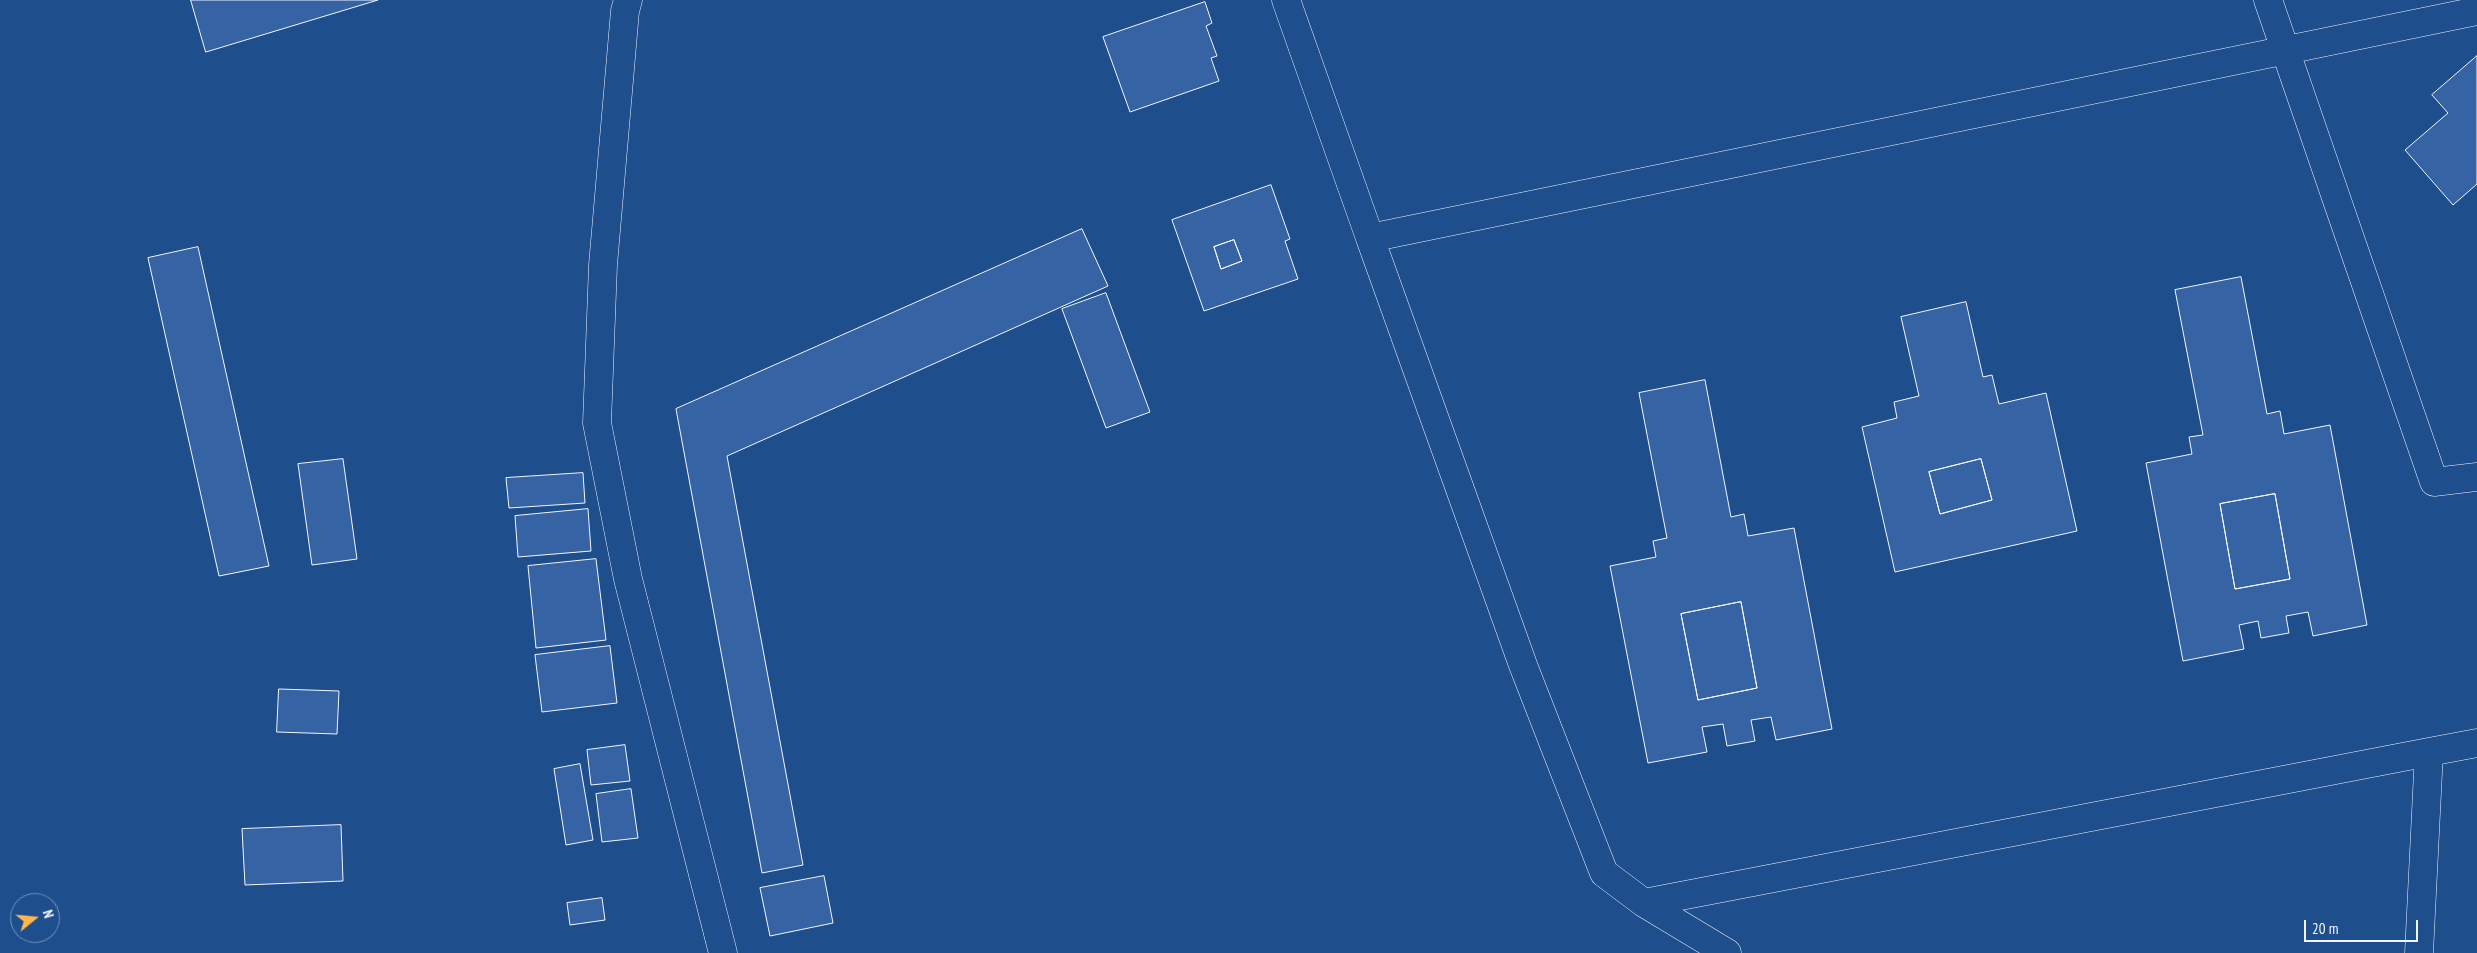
<!DOCTYPE html>
<style>
body{margin:0}
#map{position:relative;width:2477px;height:953px;overflow:hidden;background:#1f4e8c;font-family:"PT Sans Narrow",sans-serif}
canvas{display:block}
.north{position:absolute;left:10px;top:893px;width:50px;height:50px;box-sizing:border-box;background:#1f4e8c;border:1px solid #7391ba;border-radius:50%;rotate:73deg;font-size:14px;font-weight:700;line-height:20px;text-align:center;color:#f2f6ff}
.north::after{content:'';display:block;margin:auto;width:18px;height:22px;background:#ffb74d;clip-path:polygon(50% 0,100% 100%,50% 72%,0 100%)}
.scale{position:absolute;left:2304px;top:920px;width:114px;height:22px;box-sizing:border-box;border:2px solid #f2f6ff;border-top:0;padding-left:6px;font-size:15px;line-height:18px;white-space:nowrap;color:#f2f6ff;-webkit-text-stroke:4px #1f4e8c;paint-order:stroke}
</style>
<div id="map">
<canvas width="2477" height="953"></canvas>
<div class="north">N</div>
<div class="scale">20 m</div>
</div>
<script>
const context = document.querySelector('canvas').getContext('2d');
context.lineJoin = 'round';
function paint(path, color) {
  context.fillStyle = color;
  context.fill(path, 'evenodd');
}
function stroke(path, color, width, dash) {
  context.strokeStyle = color;
  context.lineWidth = width;
  context.lineCap = dash ? 'butt' : 'round';
  context.setLineDash(dash || []);
  context.stroke(path);
}
const building = new Path2D(`
 M191,0h187l-172,52z
 M1205,2l7,21 -6,3 11,30 -6,2 8,23 -89,31 -27,-75z
 M2477,56v128l-24,21 -48,-55 43,-37 -16,-18z
 M1271,185l19,54 -5,2 13,38 -94,32 -32,-91zM1234,240l8,21 -21,8 -7,-22z
 M1082,229l26,57 -381,170 76,409 -41,8 -86,-464z
 M1234,240l8,21 -21,8 -7,-22z
 M198,247l71,319 -50,10 -71,-318z
 M2241,277l26,137 13,-3 4,23 46,-9 37,200 -54,11 -5,-24 -22,4 3,17 -28,5 -3,-17 -19,4 5,24 -61,12 -37,-198 46,-9 -3,-17 14,-2 -28,-145zM2275,494l15,85 -55,10 -15,-85z
 M1106,293l44,119 -44,16 -44,-119z
 M1966,302l17,75 9,-2 7,29 47,-11 31,138 -182,41 -33,-145 35,-9 -3,-16 25,-6 -18,-79zM1981,459l11,41 -52,14 -11,-42z
 M1705,380l26,137 13,-3 4,22 46,-8 38,201 -56,11 -5,-23 -20,3 4,21 -28,5 -4,-22 -21,3 5,25 -59,11 -38,-197 46,-9 -3,-16 14,-3 -28,-145zM1741,602l16,86 -59,12 -17,-86z
 M343,459l14,100 -45,6 -14,-101z
 M1981,459l11,41 -52,14 -11,-42z
 M583,473l2,30 -76,5 -3,-30z
 M2275,494l15,85 -55,10 -15,-85z
 M588,509l3,42 -73,6 -3,-41z
 M596,559l10,81 -70,8 -8,-82z
 M1741,602l16,86 -59,12 -17,-86z
 M610,646l7,57 -75,9 -7,-57z
 M279,689l60,2 -2,43 -60,-2z
 M625,745l5,36 -39,4 -4,-35z
 M580,764l13,76 -27,5 -12,-76z
 M631,789l7,49 -36,4 -6,-48z
 M341,825l2,56 -98,4 -3,-56z
 M824,876l9,47 -63,13 -10,-48z
 M602,898l3,22 -35,5 -3,-22z`);
const minor = new Path2D(`
 M628,0l-3,11 -22,254 -6,158 31,156 95,374
 M1286,0l84,238 1107,-227
 M2268,0l166,482 43,-5
 M1370,238l153,427 81,208 40,30 83,50
 M1644,903l785,-151
 M2419,953l10,-201 48,-9`);
paint(building, '#3563a3');
stroke(building, '#f2f6ff', 1);
stroke(minor, '#f2f6ff', 29);
stroke(minor, '#1f4e8c', 28);
</script>
